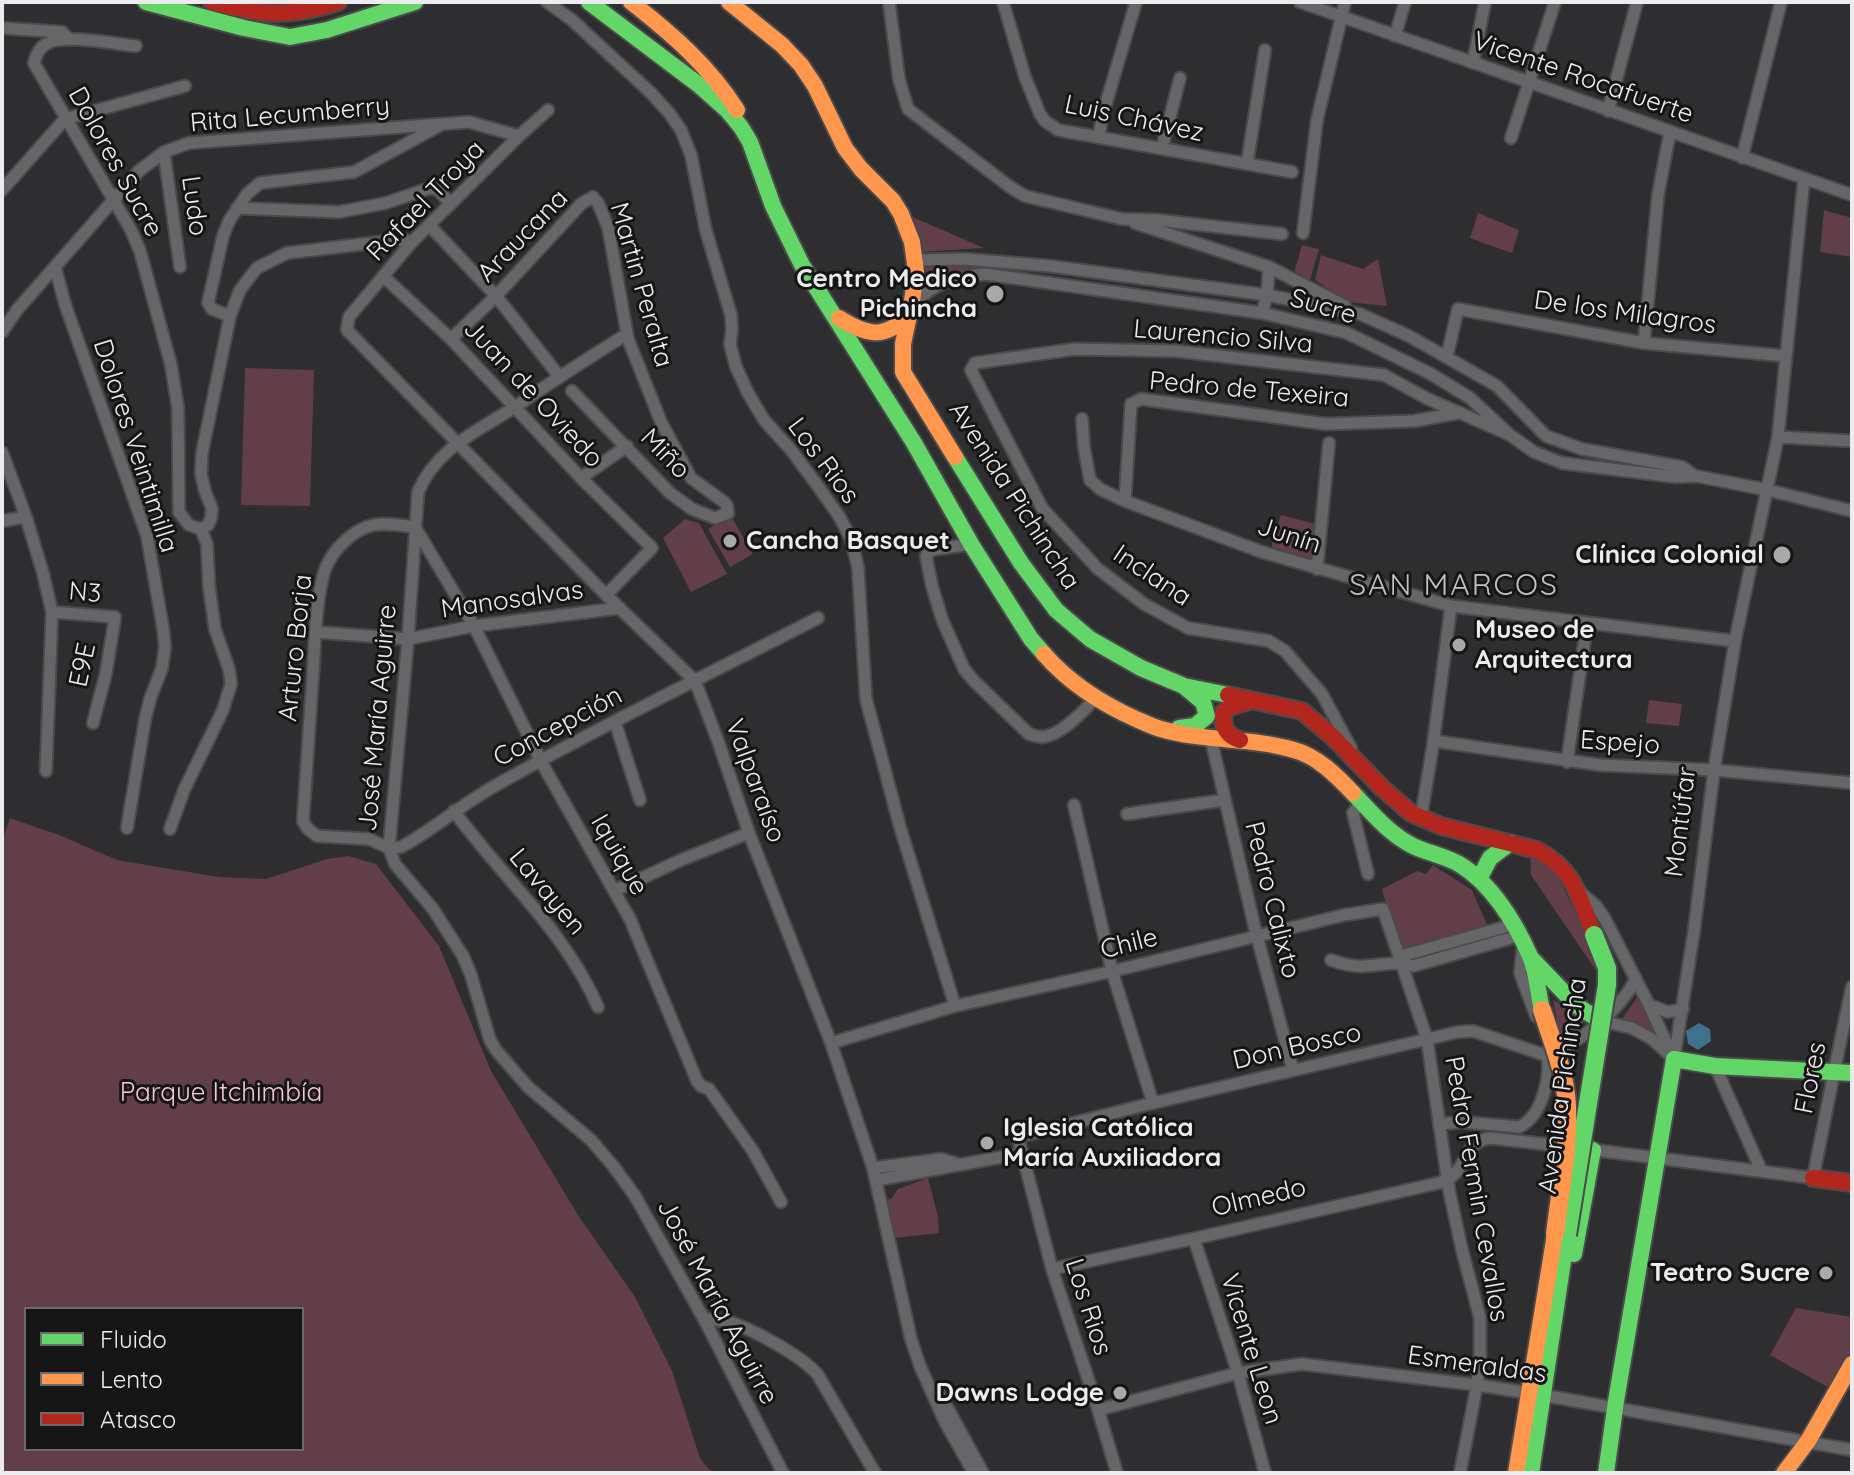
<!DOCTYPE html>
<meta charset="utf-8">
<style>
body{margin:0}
#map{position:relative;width:1854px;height:1475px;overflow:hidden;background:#2e2d2f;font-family:Quicksand,sans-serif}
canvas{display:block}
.frame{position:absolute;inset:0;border:4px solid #ecebed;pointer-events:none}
.legend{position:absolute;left:24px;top:1307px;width:280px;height:144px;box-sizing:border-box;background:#151516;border:2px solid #6b6b6c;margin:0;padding:10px 14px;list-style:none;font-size:24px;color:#ecebed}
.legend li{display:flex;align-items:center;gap:16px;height:40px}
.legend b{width:40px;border:2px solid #6b6b6c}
</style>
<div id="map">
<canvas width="1854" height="1475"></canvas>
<div class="frame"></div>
<ul class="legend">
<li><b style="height:10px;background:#63d668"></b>Fluido</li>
<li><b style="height:10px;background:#ff974d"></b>Lento</li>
<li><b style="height:10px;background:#b3261e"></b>Atasco</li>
</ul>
</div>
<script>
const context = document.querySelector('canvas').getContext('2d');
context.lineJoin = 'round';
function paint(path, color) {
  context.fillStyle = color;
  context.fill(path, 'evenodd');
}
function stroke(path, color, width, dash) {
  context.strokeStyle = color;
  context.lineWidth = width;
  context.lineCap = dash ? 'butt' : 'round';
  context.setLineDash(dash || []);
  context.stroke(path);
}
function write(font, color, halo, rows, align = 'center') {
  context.font = font + ' Quicksand,sans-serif';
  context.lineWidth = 6;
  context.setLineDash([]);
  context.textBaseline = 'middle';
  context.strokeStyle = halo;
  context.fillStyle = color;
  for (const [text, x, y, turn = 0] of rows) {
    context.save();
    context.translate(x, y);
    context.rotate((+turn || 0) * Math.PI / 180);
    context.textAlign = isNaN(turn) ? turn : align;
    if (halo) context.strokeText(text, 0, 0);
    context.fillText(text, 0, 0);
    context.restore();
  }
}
const green = new Path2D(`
 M1824,210l28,8v39l-32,-5z
 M1478,213l41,17 -7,23 -42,-15z
 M910,216l74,32 -64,4z
 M1302,245l17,4 -9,31 -16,-7z
 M1321,255l42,14 15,-10 9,47 -40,-4 -32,-22z
 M936,265l43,1v3c-23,2 -35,4 -54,18l-2,-20z
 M245,368l69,2 -4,136 -69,-1z
 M1281,515l35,9 -5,38 -39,-13v-7z
 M731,516l22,38 -23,13 -22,-38z
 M685,519l14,4 28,51 -36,18 -28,-54z
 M1649,700l33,4 -3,22 -33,-3z
 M10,818l49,17 58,25 102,17 47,2 61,-20 21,-3 28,8 63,82 52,125 87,144 57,82 37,74 28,87 12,15h-710v-632zM302,1309v140h-276v-140z
 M1530,851l13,6 15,19 44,94 -3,5 -68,-100z
 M1433,865l39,25 16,37 -89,25 -17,-63 35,-18 9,3z
 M1640,993l16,39 -34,-13z
 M1553,1000l32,16c-3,15 -10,20 -23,29z
 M928,1178l10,39 1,16 -45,5 -9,-37 7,-3 6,-9z
 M1796,1308l56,9v34l-21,38 -61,-34z`);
const water = new Path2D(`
 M1699,1023l11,6 1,12 -13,9 -10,-6 -2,-13z`);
const street = new Path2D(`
 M547,2l25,18 79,73 19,21 11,16 10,25 15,76 25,84 1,15 -2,14 6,23 12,26 16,27 27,30 26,35 22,31 12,23 7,29 8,131 34,128 55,179
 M889,2l10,77 9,30 102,78 15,9 97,23 35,1 125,14
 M1003,2l22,75 15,37 5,7 13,9 234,42
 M1300,2l552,193
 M2,28l60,4 5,5
 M1395,36l10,-34
 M136,46c-20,-2 -71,-12 -88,-3 -9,4 -12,12 -14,20l97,167 9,21 31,114 7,44 1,103 10,13 12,4
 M1473,63l12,-61
 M548,110l-29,26 -108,107 -62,74 -2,13 259,265 89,86 23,60 31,92 82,210 42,125 38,171 9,27 25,56 29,51
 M1608,111l29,-109
 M1099,137l3,-20 34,-115
 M1511,138l44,-136
 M1162,148l18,-70
 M164,152l16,115
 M1742,158l39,-156
 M1247,164l18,-114
 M2,190l63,-71 120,-33
 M237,208l102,4 47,-9 44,-15 8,2 13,14
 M1135,223l134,44 76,39
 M429,225l67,71 63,80
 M1303,233l14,-113 28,-118
 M915,260l50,-1 85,7 217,29 93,19 49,22 88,50 49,50 36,13 100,18 13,9
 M55,267l10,37 82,232 16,92 2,19 -3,21 -12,31 -5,21 -18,108
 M383,276l68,63 130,139 71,70 -46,47
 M913,304c22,-22 42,-27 72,-30l277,39 85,20 84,41 39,24 40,37 24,17 28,11 114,14 20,-1 72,14 84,21
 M1262,313l5,-18 2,-28
 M230,316l-18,-7 -4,-6 15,-67 6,-15 18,-27 13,-11 94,-11 85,-46
 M2,332l15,-22 122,-139 25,-19 25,-9 280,-21 50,14
 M627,334c-37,23 -73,46 -109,71 -38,25 -81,42 -100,87l-10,147 -19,209 6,16 38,45 30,47 8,19 19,65 6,10 32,37 63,53 23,27 21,29 69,123 79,154
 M451,339l45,-43 86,-93 11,-6 5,6 10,24 20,112 33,83 30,56 33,24 3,4 1,7 -13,5 -23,-9 -22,-16 -98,-102
 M1644,343l14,-148 12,-63
 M1447,356l11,-47 186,34 142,13
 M1082,419l2,28 6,33 10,9 25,12 137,51 189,54 284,35
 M1778,437l74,4
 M2,452l24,65 17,56 9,39 -6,159
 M581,478l46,-32
 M1125,501l6,-97 10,-5 185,25 88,-3 44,-8
 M2,521l24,-4
 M201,529l7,-4 3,-7 1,-9 -7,-18 -4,-17 1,-21 28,-137 10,-26 17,-22 30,-15 102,-12 16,-1 6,3
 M971,544l-40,6 -5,6 6,30 10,33 22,50 10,12 55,53c2,1 12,3 13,3 20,-2 40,-25 53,-38
 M1317,569l12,-126
 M52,612l63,5 -9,56 -13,50
 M315,632l93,7 66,-13 146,-18
 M615,722l25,78
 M1211,739l44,190 38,141
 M1434,741l166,24 114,5 138,13
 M1351,748l-29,-54 -37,-43 -16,-10 -81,-13 -44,-24 -47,-36 -55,-60 -71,-138 4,-7 100,-14 101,2 208,24 42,23 84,37
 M1567,762l20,-138
 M1362,801l-9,12 15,61
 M1074,805l38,166 41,132
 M454,811c48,66 111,120 144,196
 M1127,814l97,-14
 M1421,817l12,-72 18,-139
 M170,829l14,-39 39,-80 8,-26 -2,-15 -14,-40 -6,-43 -2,-42 -6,-15
 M614,891l67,-31 68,-27
 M1581,893l15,13 9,13 44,86 19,7 15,-3
 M1523,945l-3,28 16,43
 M1331,960c11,4 22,7 34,6 17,-1 31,-5 48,0l105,-30
 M1402,963l3,-8 107,-30
 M1649,1005l23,50
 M1601,1021l31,7 20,11 22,20
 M831,1043l124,-37 154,-34 235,-57 39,-6 44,130 22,151 13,60 18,68v39l-3,28 -17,88
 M1674,1059l20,-128 20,-161 21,-129 43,-204 26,-259
 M1715,1066l46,104
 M1439,1124l23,-2 57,5c24,-11 32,-51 28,-75
 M1587,1149l226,29c13,-64 25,-128 39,-191
 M873,1168l68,-9 17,5
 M877,1180l146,-27
 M781,1202l-28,-51 -44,-62 -8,-3 -4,-5 -67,-162 -87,-154 -2,-4 -67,-135 -59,-99c-31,-4 -49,-8 -73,17 -10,9 -18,24 -20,37 -7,30 -7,62 -9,92 -3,49 -7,99 -10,148l4,7 10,8 52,3 20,9 12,-1c32,-17 60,-42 92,-60 106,-60 216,-113 325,-169
 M1194,1239l44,134 27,100
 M1052,1269l149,-32 233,-53c4,-1 9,-2 13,-4 21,-12 16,-39 44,-42l79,9
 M704,1319c8,1 18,1 26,3 24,8 72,34 88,53l57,98
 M938,1393l13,21 32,59
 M1098,1410l140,-37 64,-9 175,21 65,10 310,55
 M1117,1473l-20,-67 -45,-137 -34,-132 135,-34 305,-71 15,-1 75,25c34,-15 71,-45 88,-77`);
const fast = new Path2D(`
 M146,2l98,26 46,9 37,-7 88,-28
 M589,2l110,83 28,25 14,17 9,15 23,64 29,59 112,178 57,101 60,95 13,15
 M955,457l66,106 35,47 34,29 51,29 43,18 44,9
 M1179,728l16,-2 12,-10 -4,-14 -18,-15
 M1353,793c18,19 36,41 60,53 15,7 32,10 46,18 32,19 56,58 71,92 7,16 8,37 12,54
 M1479,879l11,-21 20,-15
 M1531,958l46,48 24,15
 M1574,1254l19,-104
 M1531,1473l36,-238
 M1606,1473l10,-72 58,-342 41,7 137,7`);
const slow = new Path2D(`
 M631,2c41,32 78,64 106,108
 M729,2l53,43 19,20 14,21 30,62 16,21 32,32 8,13 11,28 4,30 -4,29 -9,43v28l52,85
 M839,318c29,18 47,22 71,-5
 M1044,654c26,30 58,50 94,66 8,3 15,7 23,9 43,13 90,8 133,21 23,6 43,26 59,43
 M1516,1473l39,-239
 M1784,1473l24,-32 44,-77`);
const jam = new Path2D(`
 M212,2c49,13 77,16 126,0
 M1228,695l74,16 31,26 49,51 29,25 30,13 96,24c40,22 41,46 57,85
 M1240,740c-13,-4 -18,-13 -17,-27l7,-6 19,-6
 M1813,1178l39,5`);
const fastBridge = new Path2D(`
 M1567,1235l40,-250v-17l-13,-33`);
const slowBridge = new Path2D(`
 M1542,1010c10,31 23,62 25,95 2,43 -7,87 -12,129`);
const markers = [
 [995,294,10,"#aaa8aa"],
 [730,541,8,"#aaa8aa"],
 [1782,555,10,"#aaa8aa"],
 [1459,645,8,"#aaa8aa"],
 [987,1143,8,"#aaa8aa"],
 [1826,1273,8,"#aaa8aa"],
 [1120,1393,8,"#aaa8aa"]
];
const streetNames = [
 ["Vicente Rocafuerte",1583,78,19],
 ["Rita Lecumberry",290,115,-5],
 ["Luis Chávez",1134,119,12],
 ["Dolores Sucre",115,162,61],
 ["Rafael Troya",426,201,-46],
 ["Ludo",194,206,82],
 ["Araucana",523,236,-46],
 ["Martin Peralta",641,285,74],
 ["Sucre",1323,307,16],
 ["De los Milagros",1625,313,8],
 ["Laurencio Silva",1223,337,5],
 ["Pedro de Texeira",1249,390,5],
 ["Juan de Oviedo",533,394,47],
 ["Dolores Veintimilla",135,446,72],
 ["Miño",665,454,46],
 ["Los Rios",823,461,53],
 ["Avenida Pichincha",1014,496,57],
 ["Junín",1289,536,18],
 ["Inclana",1152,576,34],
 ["N3",85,593,5],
 ["Manosalvas",512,600,-8],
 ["Arturo Borja",296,648,-84],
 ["E9E",83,665,-78],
 ["José María Aguirre",378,718,-85],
 ["Concepción",558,727,-28],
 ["Espejo",1620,743,4],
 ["Valparaíso",755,781,70],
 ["Montúfar",1681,822,-83],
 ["Iquique",619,855,60],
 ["Lavayen",547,892,50],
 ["Pedro Calixto",1272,900,76],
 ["Chile",1129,944,-14],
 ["Don Bosco",1297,1047,-13],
 ["Flores",1811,1078,-79],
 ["Avenida Pichincha",1563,1086,-82],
 ["Pedro Fermin Cevallos",1476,1189,80],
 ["Olmedo",1259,1198,-13],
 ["José María Aguirre",717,1302,62],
 ["Los Rios",1088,1307,72],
 ["Vicente Leon",1251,1349,73],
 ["Esmeraldas",1477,1365,8]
];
const poiNames = [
 ["Centro Medico",977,279],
 ["Pichincha",977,309],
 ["Cancha Basquet",746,541,"left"],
 ["Clínica Colonial",1764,555],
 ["Museo de",1475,630,"left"],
 ["Arquitectura",1475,660,"left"],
 ["Iglesia Católica",1003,1128,"left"],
 ["María Auxiliadora",1003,1158,"left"],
 ["Teatro Sucre",1810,1273],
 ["Dawns Lodge",1104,1393]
];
const parkNames = [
 ["Parque Itchimbía",221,1093]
];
const quarterNames = [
 ["SAN MARCOS",1454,586]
];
paint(green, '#613e48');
paint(water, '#3e718d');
stroke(street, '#4a494b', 15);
stroke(fast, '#4a494b', 20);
stroke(slow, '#4a494b', 20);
stroke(jam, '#4a494b', 20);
stroke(street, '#666567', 11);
stroke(fast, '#63d668', 16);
stroke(slow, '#ff974d', 16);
stroke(jam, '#b3261e', 16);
stroke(fastBridge, '#4a494b', 22, []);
stroke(slowBridge, '#4a494b', 22, []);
stroke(fastBridge, '#63d668', 18);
stroke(slowBridge, '#ff974d', 18);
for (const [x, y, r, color] of markers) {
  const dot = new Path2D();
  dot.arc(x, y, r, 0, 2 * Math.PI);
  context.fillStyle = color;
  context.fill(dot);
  stroke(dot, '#151516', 3);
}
write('26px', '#ecebed', '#151516', streetNames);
write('bold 26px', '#ecebed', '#151516', poiNames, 'right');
write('26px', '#fac5d2', '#151516', parkNames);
context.letterSpacing = '2px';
write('30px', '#c1c0c5', '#151516', quarterNames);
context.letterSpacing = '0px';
</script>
